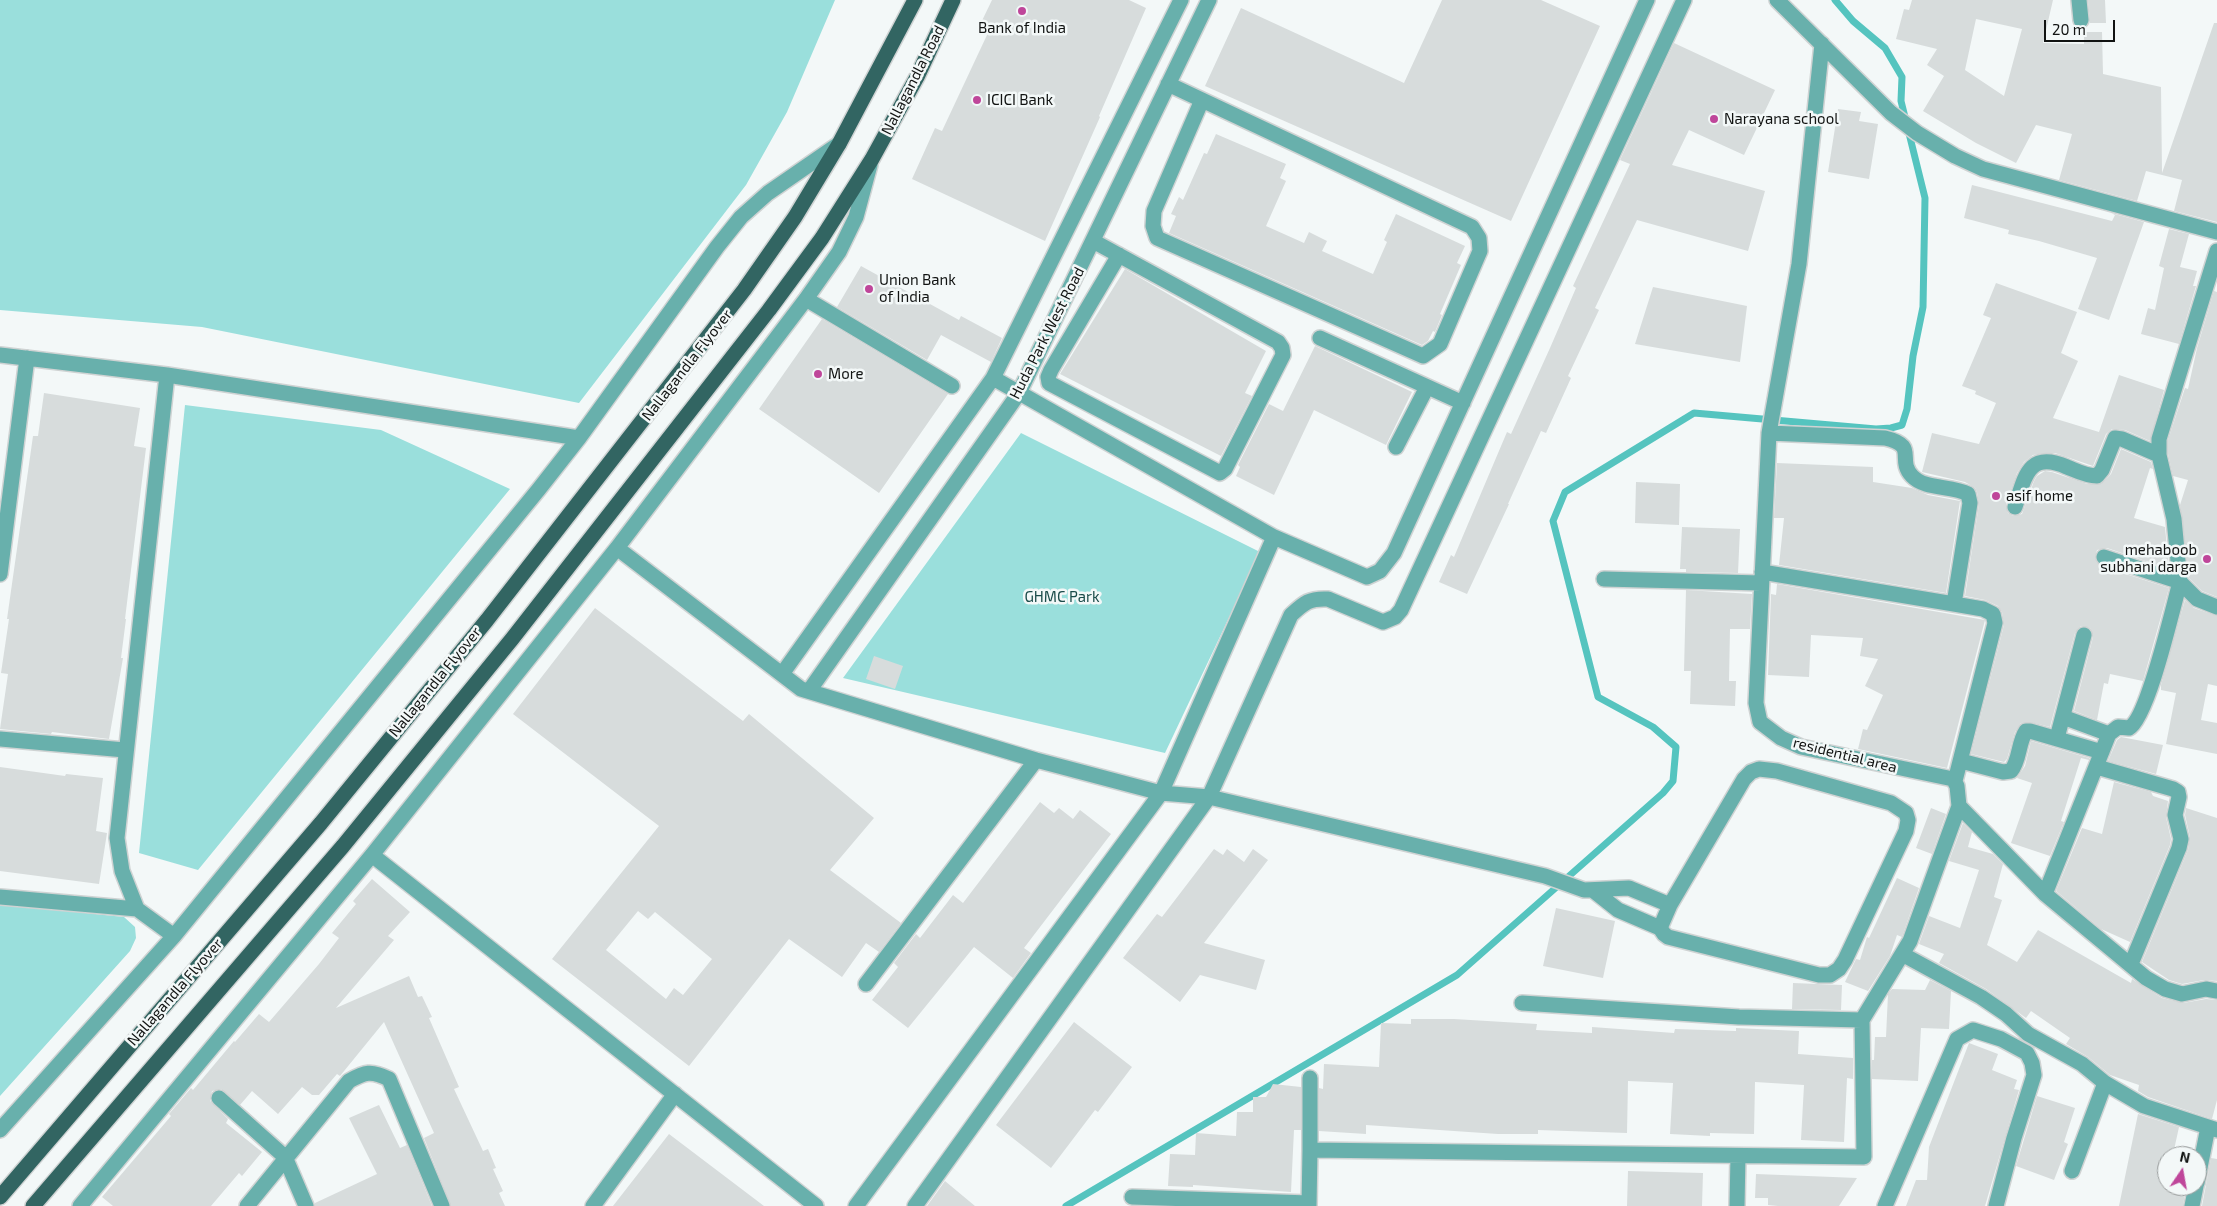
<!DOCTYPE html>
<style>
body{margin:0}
#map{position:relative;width:2217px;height:1206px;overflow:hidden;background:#f3f8f8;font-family:"Exo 2",sans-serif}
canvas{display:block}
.north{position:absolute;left:2157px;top:1146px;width:50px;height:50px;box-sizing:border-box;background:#f3f8f8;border:1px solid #999c9c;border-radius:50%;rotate:12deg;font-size:14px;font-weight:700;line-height:20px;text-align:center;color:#111312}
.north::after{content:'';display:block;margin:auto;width:18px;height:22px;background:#bf469a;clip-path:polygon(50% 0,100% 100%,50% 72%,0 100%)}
.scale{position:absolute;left:2044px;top:20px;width:71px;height:22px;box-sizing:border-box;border:2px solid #111312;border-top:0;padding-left:6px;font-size:15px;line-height:18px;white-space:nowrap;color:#111312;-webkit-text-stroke:4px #f3f8f8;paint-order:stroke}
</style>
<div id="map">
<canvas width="2217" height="1206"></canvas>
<div class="north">N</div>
<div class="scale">20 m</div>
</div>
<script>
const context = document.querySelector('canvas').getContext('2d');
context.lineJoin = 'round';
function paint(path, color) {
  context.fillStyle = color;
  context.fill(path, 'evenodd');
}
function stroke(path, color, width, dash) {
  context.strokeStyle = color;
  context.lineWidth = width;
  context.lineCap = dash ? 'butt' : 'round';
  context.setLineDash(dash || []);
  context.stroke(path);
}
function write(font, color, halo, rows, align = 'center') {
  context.font = font + ' "Exo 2",sans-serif';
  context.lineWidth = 5;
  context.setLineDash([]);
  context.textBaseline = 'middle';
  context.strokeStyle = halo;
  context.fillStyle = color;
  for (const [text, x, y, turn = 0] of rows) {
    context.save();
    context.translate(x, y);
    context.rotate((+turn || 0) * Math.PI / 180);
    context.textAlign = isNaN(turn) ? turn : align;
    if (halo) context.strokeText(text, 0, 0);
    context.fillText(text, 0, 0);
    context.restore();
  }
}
const green = new Path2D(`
 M0,0h835l-48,112 -41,73 -167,218 -377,-76 -202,-17z
 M185,405l196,25 129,59 -312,381 -59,-17z
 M1021,433l239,119 -95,201 -322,-75z
 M0,904l124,13 11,10 1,11 -6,13 -130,145z`);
const stream = new Path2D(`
 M1066,1206l391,-231 206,-182 10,-12 3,-34 -23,-20 -55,-30 -45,-176 12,-29 129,-79 182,16 15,-1 11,-3 5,-16 6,-53 10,-49 2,-109 -24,-97 1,-24 -17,-29 -32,-27 -18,-21`);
const building = new Path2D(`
 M992,0h137l17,8 -47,108 1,1 -55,124 -133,-62 23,-51 7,3 45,-96 -10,-4z
 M1442,0h99l59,26 -89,195 -306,-135 36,-78 163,75z
 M1912,0h141l-10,43 41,1v-12h18l1,42 58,13 1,86 52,-150h3v199l-43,-11 8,-31 -36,-9 -9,30 -78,-21 13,-46 -36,-9 -20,38 -40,-20 -53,-32 21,-35 -17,-11 10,-16 -41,-10 8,-30 5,1zM1976,19l46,10 -18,67 -39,-26z
 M2088,0h17l1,23h-16z
 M1674,43l101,47 -31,65 -55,-25 -17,35 93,26 -17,60 -111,-31 -42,88 4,2 -31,66 3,2 -25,55 -5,-2 -33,73h1l-42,90 -28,-12 12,-27 3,2 53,-125 4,2 39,-86 26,-60 -3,-2 57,-122 -10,-4z
 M1838,109l23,3 -2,9 19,3 -9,55 -41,-7z
 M1216,134l70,30 -6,14 6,3 -20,45 38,17 5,-11 18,9 -5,10 51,23 14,-32 -3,-2 12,-26 69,32 -8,17 4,2 -21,49 2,1 -7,17 -2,-1 -5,10 -6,4 -253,-112 7,-17 -5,-2 8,-17 4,3 21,-47 3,1z
 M1972,185l140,36 3,-6 -4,-2 33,9 -35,98 -31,-11 19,-51 -58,-17 -31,-7 1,-4 -45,-12z
 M2169,229l20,5 -9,33 17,4 -4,15h3l-17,58 -38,-10 7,-26 7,2 9,-42 -5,-2z
 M861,266l98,54 2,-4 41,22 -11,24 -50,-27 -14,25 -90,-53z
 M1125,269l141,82 -21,42 7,3 -31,60 -161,-82z
 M1996,283l81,29 -16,41 17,8 -25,57 46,14 20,-57 45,15 -14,51 -25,-11 -13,-1 -6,5 -13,32 -38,-13h-11l-11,2 -9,7 -7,11 -11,31 2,9 5,3 9,-2 12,-33 3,-5 8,-5 7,1 35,12h14l10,-10 10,-25 30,13 2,7 -3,-1 -16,50 31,9 4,42 -62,-21 -10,2 -2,8 6,8 68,22 -26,93 -33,-7 -2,10 -4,-1 -7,37 -23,-9 19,-74 -3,-9 -9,-2 -6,7 -25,94 -20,-5 -9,1 -6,9 -8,27 -3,3 -33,-8 33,-129 -2,-13 -4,-6 -13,-6 -20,-4 14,-92 -2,-12 -2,-4 -10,-6 -43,-10 10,-39 47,11 17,-41 -21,-9 1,-3 -14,-5 29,-68 -8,-3z
 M1653,287l94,19 -7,56 -105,-18z
 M2214,291l3,1v305l-15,-6 -13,-13 -9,-73 8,-25 -15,-4 -5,-22v-14l17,-52 3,1 9,-41z
 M822,319l126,75 -69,99 -120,-84z
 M1315,346l97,46 -26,53 -72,-35 -40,85 -38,-19 4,-9 -2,-2 31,-61 14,7z
 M44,393l96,15 -6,38 12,2 -21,171h1l-5,39h2l-14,81 -57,-7 -1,2 -51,-5 8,-55 -7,-1 8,-54h-2l26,-183h5z
 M1777,463l96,4v15l39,6 16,7 32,6 -14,92 -167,-28 5,-47h-10z
 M1636,482l44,2 -1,41 -44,-2z
 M1682,527l58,2 -2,44 -52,-1v-3h-6z
 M1777,584l208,36 -38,148 -89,-19 5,-20 4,1 16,-35 -18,-9 13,-27 -18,-3 3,-18 -52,-3 -2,42 -41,-2 3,-81 5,1z
 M1686,590l66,4 -2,35h-20l-1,52h7l-1,25 -45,-2 1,-33h-7z
 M2185,600l9,8 23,8v70l-9,-2 -7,36 16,3v31l-51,-10 10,-51 -15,-3v-5z
 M595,608l148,113 6,-7 125,104 -44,52 71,53 -22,29 -13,-9 -24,34 -53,-38 -100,127 -137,-107 107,-133 -146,-112zM638,911l10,8 7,-7 57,47 -29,36 -9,-7 -8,11 -60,-49z
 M874,656l29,10 -8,23 -29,-10z
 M2121,737l42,8 -7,29 -48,-13 9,-21z
 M2031,741l58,17v2l-8,-2 -20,63 3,1 -14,34 -39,-13 21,-60 -15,-5 8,-12z
 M0,767l65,9 1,-2 37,4 -7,53 11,2 -8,51 -99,-13z
 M2114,782l37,10 2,4 15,5 -2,16 5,22 -1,6 -40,97 -29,-13 -45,-38 26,-63 20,6z
 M1040,802l14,11 5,-5 14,11 7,-9 31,24 -87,114 7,5 -18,25 -39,-31 -66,81 -36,-28 26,-33 -4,-4 22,-29 4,4 33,-43 10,8z
 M1931,808l15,6 -14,40 -16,-6z
 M2186,808l31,10v163l-13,-1 -22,4 -13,-4 -27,-18 46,-112 2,-13 -5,-22z
 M1963,823l9,9 -4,15 25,7 10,10 -9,33 8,3 -15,45 30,17 21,-32 93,53 1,-4 30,19 21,5 23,-4 11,1v100l-5,19 -64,-22 -10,-6 1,-6 -29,-10 -22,-18 -22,-13 4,-6 -39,-27 -5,7 -40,-29 -47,-26 5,-9 -25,-10 10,-28 31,12 19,-58 -30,-9z
 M1214,849l9,6 4,-6 17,13 9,-13 15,11 -64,83 61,17 -9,30 -56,-15 -20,27 -57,-44 34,-44 5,3z
 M1897,878l22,10 -17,49 -5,-2 -7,21 -22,35 -23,-9 11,-23 4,1 7,-23 2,1z
 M372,879l38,33 -22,24 6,4 -58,68 73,-32 9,21 4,-1 10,21 -3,1 30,69 -5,2 29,62 5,-2 8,19 -3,1 10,22 -4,2 6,13h-54l-27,-68 10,-5 -50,-111 -44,54 -3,-2 -18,21h-7l-10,-8 -24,27 -26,-23 -12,14 -19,-16 -9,2 -2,10 18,18 -2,4 36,29 -20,24 -3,-3 -28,33h-98l-11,-9 69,-81 -2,-2 22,-26 2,2 41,-49 1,1 24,-28 10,8 50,-58 20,-26 -7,-5 24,-29 -3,-3z
 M1556,908l59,13 -12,57 -60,-12z
 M1930,980l21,11 -2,38 -28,-1 -3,53 -46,-2v-19h2l1,-23h11l2,-43 4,-5 33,1z
 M1793,983l49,2 -1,25 -49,-1z
 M1411,1019h43l83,5 -1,6 56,3v-6l82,6 1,-4 61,2v-3l63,3 -1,23 55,4v21l-6,-1 -3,64 -43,-2 3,-55 -49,-3 -1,52 -44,-1v3l-40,-2 3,-51 -45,-2 -1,52 -89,-3v4h-40l-132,-9v9l-47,-3v-43l4,1 1,-25 55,3 2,-44 30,1z
 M1074,1022l58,45 -34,45 -3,-2 -44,58 -55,-43z
 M1969,1043l29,11 -6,16 25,10 -3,9 5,1 -34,116h-79l10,-26h11l2,-33z
 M1273,1084l28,3v43h-7l-3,62 -98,-7v2l-25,-1 2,-32 25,1 1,-22 40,3 1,-24h16v-15h13z
 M2037,1096l38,12 -11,34 4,2 -14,36 -38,-14z
 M379,1105l21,43 7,-3 25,61h-117v-3l62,-29 -28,-56z
 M2138,1114l41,13 -5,23 19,4v2h-26v30h19l-3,20h-64z
 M669,1134l95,72h-151z
 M2211,1158l6,1v47h-15z
 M1628,1171l75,2 -1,33h-75z
 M1756,1174l77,3 24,1 -18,28h-61l-10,-1v-7h-13z
 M945,1181l30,25h-48z`);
const minor = new Path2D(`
 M1777,0l114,113 26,20 38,23 28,13 234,63
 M2079,0l2,20
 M1168,84l304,143 7,11 1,13 -40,93 -17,12 -266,-118 -4,-12 1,-15 48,-111
 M1093,241l185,101 4,6 1,7 -58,114 -5,4 -171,-90 -1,-6 3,-7 68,-115
 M2217,251l-58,188v16l15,64 6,63 17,17 20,8
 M806,299l146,87
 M1320,338l143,65
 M0,355l167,20 412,63
 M993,378l281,159
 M1769,433l30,-169 23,-220
 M1396,447l31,-60
 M2015,507c10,-30 13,-57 52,-40 10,4 19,9 30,9l5,-6 13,-32 7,1 37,16
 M617,548l184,141 235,71 125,33 48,4 336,79 39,14 45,-2 41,17
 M1762,572l192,32 29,5 10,5 2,9 -40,158
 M0,574l27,-216
 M1604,579l157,4
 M1954,604l16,-101 -2,-9c-17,-9 -43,-4 -56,-18 -16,-17 7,-30 -27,-38l-116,-5 -13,270 4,19 21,16 20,9 152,32 4,7 2,20 86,88 101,84 19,11 17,5 24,-5 11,2
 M782,674l211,-296 188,-378
 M809,691l210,-298 190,-393
 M2063,717l46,17
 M2057,738l27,-103
 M0,739l125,11
 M1961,761l42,11 8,-1c9,-11 7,-28 15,-40h4l72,21
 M2097,767l76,22 5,3 1,5 -4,18 6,24 -2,9 -48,116
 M1759,769l18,2 114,32 15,10 2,7 -2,11 -61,129 -6,9 -9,6h-11l-151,-38 -4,-3 -4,-6 10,-23 74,-126 7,-7z
 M372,855l444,351
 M1594,891l24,19 42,18
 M2045,894l64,-160 9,-7 11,1c19,-10 44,-121 51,-146l-76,-25
 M0,897l137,12 37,27
 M137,909l-15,-38 -5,-33 50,-463
 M1902,954l79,43 25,17 22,20 54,30 23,19
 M866,984l170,-224
 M1522,1003l217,14 123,3
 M1310,1078v72
 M219,1098l66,59 21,49
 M0,1130l174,-194 365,-447 40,-51 138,-191 24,-30 27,-24 71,-49
 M2072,1171l33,-88 39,23 73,24
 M2197,1183l11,-56
 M1132,1197l177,6
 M80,1206l292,-351 245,-307 189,-249 33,-47 17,-35 14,-52
 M247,1206l102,-125c16,-9 22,-11 40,-2l53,127
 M593,1206l82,-112
 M856,1206l305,-413 113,-256 93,40 13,-6 14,-18 253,-553
 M915,1206l294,-409 82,-182c13,-12 18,-17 37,-16l55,23 12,-5 6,-7 283,-610
 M1309,1206l1,-56 554,7 -2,-137 48,-79 49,-135
 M1737,1206l1,-50
 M1885,1206l72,-167 16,-9 28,9 26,14 5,10 2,12 -20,63 -18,68
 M2192,1206l4,-20`);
const major = new Path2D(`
 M0,1197l321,-374 166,-203 257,-330 51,-73 44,-73 76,-144
 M33,1206l310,-360 169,-207 257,-329 53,-72 50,-79 45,-82 36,-77`);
const markers = [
 [1022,11,5,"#bf469a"],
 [977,100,5,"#bf469a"],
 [1714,119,5,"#bf469a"],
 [869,289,5,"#bf469a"],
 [818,374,5,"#bf469a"],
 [1996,496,5,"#bf469a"],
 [2207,559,5,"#bf469a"]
];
const poiNames = [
 ["Bank of India",1022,28,"center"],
 ["ICICI Bank",987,100],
 ["Narayana school",1724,119],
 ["Union Bank",879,280],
 ["of India",879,297],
 ["More",828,374],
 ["asif home",2006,496],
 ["mehaboob",2197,550,"right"],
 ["subhani darga",2197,567,"right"]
];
const streetNames = [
 ["Nallagandla Road",913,80,-63],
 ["Huda Park West Road",1047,333,-63],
 ["Nallagandla Flyover",687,365,-52],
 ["Nallagandla Flyover",435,682,-51],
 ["residential area",1845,755,14],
 ["Nallagandla Flyover",175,992,-49]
];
const parkNames = [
 ["GHMC Park",1062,597]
];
paint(green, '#9adfdc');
stroke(stream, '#55c4bf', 7);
paint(building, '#d7dcdc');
stroke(minor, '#cfd3d3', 18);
stroke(major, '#cfd3d3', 18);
stroke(minor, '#68b0ac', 15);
stroke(major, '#326562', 15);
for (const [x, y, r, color] of markers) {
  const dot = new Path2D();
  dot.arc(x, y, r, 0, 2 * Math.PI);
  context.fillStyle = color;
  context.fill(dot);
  stroke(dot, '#f3f8f8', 2);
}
write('15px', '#111312', '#f3f8f8', poiNames, 'left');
write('15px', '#111312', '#f3f8f8', streetNames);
write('15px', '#1b4c4a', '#f3f8f8', parkNames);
</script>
